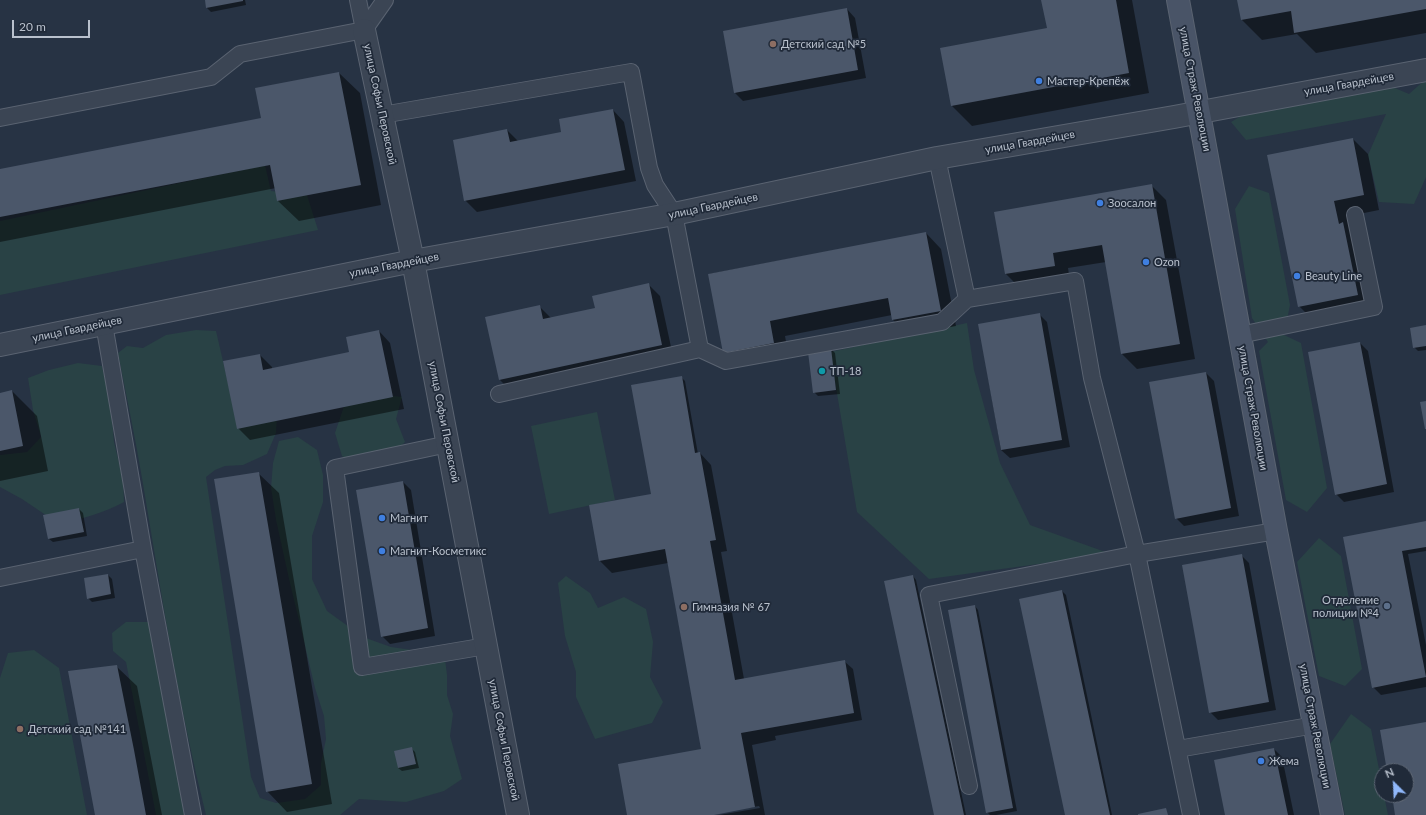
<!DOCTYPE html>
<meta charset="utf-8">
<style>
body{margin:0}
#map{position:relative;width:1426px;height:815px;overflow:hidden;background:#273344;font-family:Lato,sans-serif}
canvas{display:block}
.north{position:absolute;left:1374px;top:763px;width:40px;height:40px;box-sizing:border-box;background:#202a39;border:1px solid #5d6674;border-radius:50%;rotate:336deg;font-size:11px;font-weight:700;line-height:16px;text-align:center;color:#b9c1cd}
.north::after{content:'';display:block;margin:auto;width:14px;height:18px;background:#90b8fb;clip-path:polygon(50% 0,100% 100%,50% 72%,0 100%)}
.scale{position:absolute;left:12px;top:20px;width:78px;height:18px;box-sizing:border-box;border:2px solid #b9c1cd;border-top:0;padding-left:5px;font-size:12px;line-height:14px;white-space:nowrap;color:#b9c1cd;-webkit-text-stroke:3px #202a39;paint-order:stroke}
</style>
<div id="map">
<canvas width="1426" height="815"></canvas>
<div class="north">N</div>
<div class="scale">20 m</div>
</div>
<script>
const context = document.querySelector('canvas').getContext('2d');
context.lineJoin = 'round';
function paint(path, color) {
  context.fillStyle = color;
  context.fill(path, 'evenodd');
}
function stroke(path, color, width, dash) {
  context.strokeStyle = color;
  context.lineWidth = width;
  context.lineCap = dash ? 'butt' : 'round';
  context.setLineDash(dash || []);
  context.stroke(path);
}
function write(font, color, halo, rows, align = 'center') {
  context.font = font + ' Lato,sans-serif';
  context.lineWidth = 3.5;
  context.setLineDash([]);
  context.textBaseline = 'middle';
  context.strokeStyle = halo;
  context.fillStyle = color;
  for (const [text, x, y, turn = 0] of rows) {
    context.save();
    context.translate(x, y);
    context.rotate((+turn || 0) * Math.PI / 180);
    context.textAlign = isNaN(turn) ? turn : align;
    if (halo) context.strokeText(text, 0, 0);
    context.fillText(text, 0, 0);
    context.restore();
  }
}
const green = new Path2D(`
 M1426,79v98l-12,27 -35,-2 -11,-47 18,-41 -140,26 -15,-18 22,-13 130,-26 26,11z
 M265,165l6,26 36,4 11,35 -318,65v-74z
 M1249,186l20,7 21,112 -6,30 17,8 26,145 -20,24 -21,-12 -27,-149 9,-9 -16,-24 -17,-109z
 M967,323l7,47 26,93 30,62 81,29 -182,25 -72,-67 -27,-160z
 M196,330l20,1 19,82 42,4 -1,16 -9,21 -24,11 -18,1 -10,4 -9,7 45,300 9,21 16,5 29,-4 16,-14v-22l5,-24 -2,-23 -9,-28 -26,-109 -13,-59 -5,-32 2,-25 6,-22 19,-4 19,13 6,25v27l-11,34v43l15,32 36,26 28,10 21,3 32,1 3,24v20l6,19 -3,22 12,43 -18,12 -38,11 -47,-3 -19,16h-134c-28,-111 -45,-224 -64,-337 -7,-42 -16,-83 -24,-125l9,-7 16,2 23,-13z
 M78,363l24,3 9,40 3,36 9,37 1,23c-21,11 -42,17 -65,22l-37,-25 -22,-12v-32l27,-3 14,-15 -8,-27 -5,-32 21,-8z
 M370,393l32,4 -6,22 9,23 -20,19 -28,5 -15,-10 -7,-23 11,-33z
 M597,412l18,88 -66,14 -18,-88z
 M1319,538l22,18 21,113 -17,17 -26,-10 -22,-114z
 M566,576l24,17 8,15 26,-11 22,12 7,33 -3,35 13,25 -11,21 -57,16 -19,-42v-25l-11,-36 -7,-53z
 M126,622h24l35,193h-29l-30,-153 -13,-11 -1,-18z
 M34,650l25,18 28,147h-87v-137l8,-25z
 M1351,714l20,15 11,55v11h2l4,20h-43l-15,-71z`);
const shadow = new Path2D(`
 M206,0h39l1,5 -35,7 -4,-4z
 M1042,0h90l17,93 -177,33 -20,-20 96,-77z
 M1238,0h188v33l-110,20 -19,-19 -35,6 -20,-20z
 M847,9l8,9 11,60 -123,23 -8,-8z
 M339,73l21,20 21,112 -82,16 -21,-20 -2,-13 -276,54v-72l262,-51z
 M613,110l11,12 12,59 -159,31 -12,-12 42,-70 11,11 45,-8z
 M1353,139l15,15 11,56 -30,6 23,94 -58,11 -15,-15z
 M1151,185l15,15 29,159 -58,10 -15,-15 -16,-92 -38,6 2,13 -49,8 -15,-15 -11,-61z
 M926,233l15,16 15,77 -48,9 -15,-15 -1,-5 -107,21 4,22 -50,9 -15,-15 -15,-78z
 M648,284l12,12 13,60 -162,35 -11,-11 39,-74 12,12 45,-9z
 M1039,314l8,8 23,125 -60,11 -9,-8 -22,-125z
 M1426,326v24l-8,1 -4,-4z
 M379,331l11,12 14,66 -154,31 -12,-12 22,-73 12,12v2l78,-16z
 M1360,343l8,8 26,141 -50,10 -8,-8z
 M831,349l4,4 5,41 -22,2 -4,-4z
 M1206,373l8,8 25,135 -55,10 -8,-8z
 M681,377l4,4 13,73 2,-1 11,12 16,86 -6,1 23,127 100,-18 9,8 9,51 -87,16 1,4 -24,5 13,70h-46l41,-7 -1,-2 -51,9h-80l74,-65 -34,-187 -56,10 -12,-12 -10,-55 62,-11z
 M12,391l25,25 11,55 -48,10v-87z
 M258,473l21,20 53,311 -45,8 -20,-21z
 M403,482l8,8 24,146 -45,8 -8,-8z
 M79,509l4,4 4,23 -34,6 -4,-3z
 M1426,522v29l-18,3 18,91v42l-45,8 -8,-8 -29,-149z
 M1241,555l8,8 27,147 -58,10 -8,-8z
 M108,575l4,4 3,19 -23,4 -4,-4z
 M913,576l3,4 50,235h-31z
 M1062,591l4,4 46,220h-46z
 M975,606l3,4 39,201 -21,4h-6l-3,-3z
 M116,666l21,20 25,129h-66z
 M411,748l4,4 4,16 -17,3 -4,-3z
 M1274,749l8,8 12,58h-68z`);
const building = new Path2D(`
 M205,0h38v1l-37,7z
 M1041,0h75l13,73 -178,33 -11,-58 107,-20z
 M1237,0h189v9l-132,24 -3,-22 -50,9z
 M847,8l11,62 -124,23 -11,-62z
 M339,72l22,113 -84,16 -7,-36 -270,52v-48l261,-51 -6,-30z
 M613,109l12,61 -161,31 -11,-61 54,-11 3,13 51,-10 -2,-13z
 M1353,138l11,57 -30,6 5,23 4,-2 15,73 -60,12 -31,-152z
 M1152,184l28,160 -59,10 -19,-109 -49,8 2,13 -50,8 -11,-62z
 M926,232l15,79 -49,9 -4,-22 -63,12 -55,11 4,22 -51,10 -15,-79z
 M649,283l13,62 -163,35 -14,-63 55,-12 3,14 52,-11 -3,-12z
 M1040,313l22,127 -61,10 -23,-126z
 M1426,325v21l-13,2 -3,-20z
 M379,330l14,67 -156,32 -14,-68 37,-7 3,16 86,-18 -3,-15z
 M1360,342l27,142 -52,11 -27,-143z
 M831,348l5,42 -23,3 -5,-41z
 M1206,372l25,136 -56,11 -26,-137z
 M682,376l13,77 5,-1 16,88 -6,1 25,139 110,-20 9,53 -113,20 14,74 -41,8h-87l-9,-51 83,-15 -36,-200 -66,12 -10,-56 62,-11 -20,-109z
 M12,390l11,56 -23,5v-58z
 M1426,401v28h-1l-5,-27z
 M259,472l53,312 -46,8 -52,-313z
 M403,481l25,147 -47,9 -25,-147z
 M79,508l5,24 -36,7 -5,-24z
 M1426,521v26l-24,4 24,126 -54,11 -29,-151z
 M1242,554l27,148 -60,11 -27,-148z
 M108,574l3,20 -24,5 -3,-21z
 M913,575l51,240h-30l-50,-234z
 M1062,590l48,225h-45l-46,-216z
 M975,605l38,203 -27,5 -38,-203z
 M117,665l17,85 12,65h-51l-27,-144z
 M1426,722v93h-31l-3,-20h14v-24h-19l-7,-41z
 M412,747l4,17 -18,4 -4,-17z
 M1274,748l14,67h-63l-11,-55z
 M1166,808l2,7h-30v-1z`);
const lane = new Path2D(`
 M358,0l6,30 21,-30
 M382,115l249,-43 18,96 6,17 19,29 26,135
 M0,118l211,-41 29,-23 124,-24
 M937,158l30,141
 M104,324l39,225 50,266
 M1240,335l134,-28 -19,-92
 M499,394l201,-45 26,12 216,-39 25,-23 108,-18 17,97 45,176 54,261
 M448,444l-113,24 27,199 124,-21
 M0,578l143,-29
 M1178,749l137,-24
 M969,786l-40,-191 208,-41 139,-23`);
const street = new Path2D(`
 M364,30l49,231 105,554
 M0,345l413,-84 261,-47 263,-56 237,-41 252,-47`);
const secondary = new Path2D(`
 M1178,0l98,531 56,284`);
const markers = [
 [773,44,4,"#8d6e63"],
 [1039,81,4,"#3f7fe0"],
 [1100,203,4,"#3f7fe0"],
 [1146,262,4,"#3f7fe0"],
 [1297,276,4,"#3f7fe0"],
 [822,371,4,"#0f9aa8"],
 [382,518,4,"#3f7fe0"],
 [382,551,4,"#3f7fe0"],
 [1387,606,4,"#5c6f8a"],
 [684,607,4,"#8d6e63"],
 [20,729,4,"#8d6e63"],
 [1261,761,4,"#3f7fe0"]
];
const poiNames = [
 ["Детский сад №5",781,44],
 ["Мастер-Крепёж",1047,81],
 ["Зоосалон",1108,203],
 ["Ozon",1154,262],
 ["Beauty Line",1305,276],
 ["ТП-18",830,371],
 ["Магнит",390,518],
 ["Магнит-Косметикс",390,551],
 ["Отделение",1379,600,"right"],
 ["полиции №4",1379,613,"right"],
 ["Гимназия № 67",692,607],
 ["Детский сад №141",28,729],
 ["Жема",1269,761]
];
const streetNames = [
 ["улица Гвардейцев",1349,84,-10],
 ["улица Страж Революции",1195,89,79],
 ["улица Софьи Перовской",380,104,78],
 ["улица Гвардейцев",1030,142,-10],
 ["улица Гвардейцев",713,206,-12],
 ["улица Гвардейцев",394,265,-11],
 ["улица Гвардейцев",77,329,-12],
 ["улица Страж Революции",1253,408,80],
 ["улица Софьи Перовской",444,422,79],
 ["улица Страж Революции",1315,726,79],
 ["улица Софьи Перовской",504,740,79]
];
paint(green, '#294245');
paint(shadow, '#0007');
paint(building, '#4b576a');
stroke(lane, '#5a6371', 18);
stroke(street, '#5a6371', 24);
stroke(secondary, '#5a6371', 24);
stroke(lane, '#3b4554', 16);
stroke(street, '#3b4554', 22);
stroke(secondary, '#495467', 22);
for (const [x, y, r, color] of markers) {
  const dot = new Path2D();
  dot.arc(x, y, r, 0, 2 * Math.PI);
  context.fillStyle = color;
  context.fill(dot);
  stroke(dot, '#202a39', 1.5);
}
write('11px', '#b9c1cd', '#202a39', poiNames, 'left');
write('11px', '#b9c1cd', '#202a39', streetNames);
</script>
